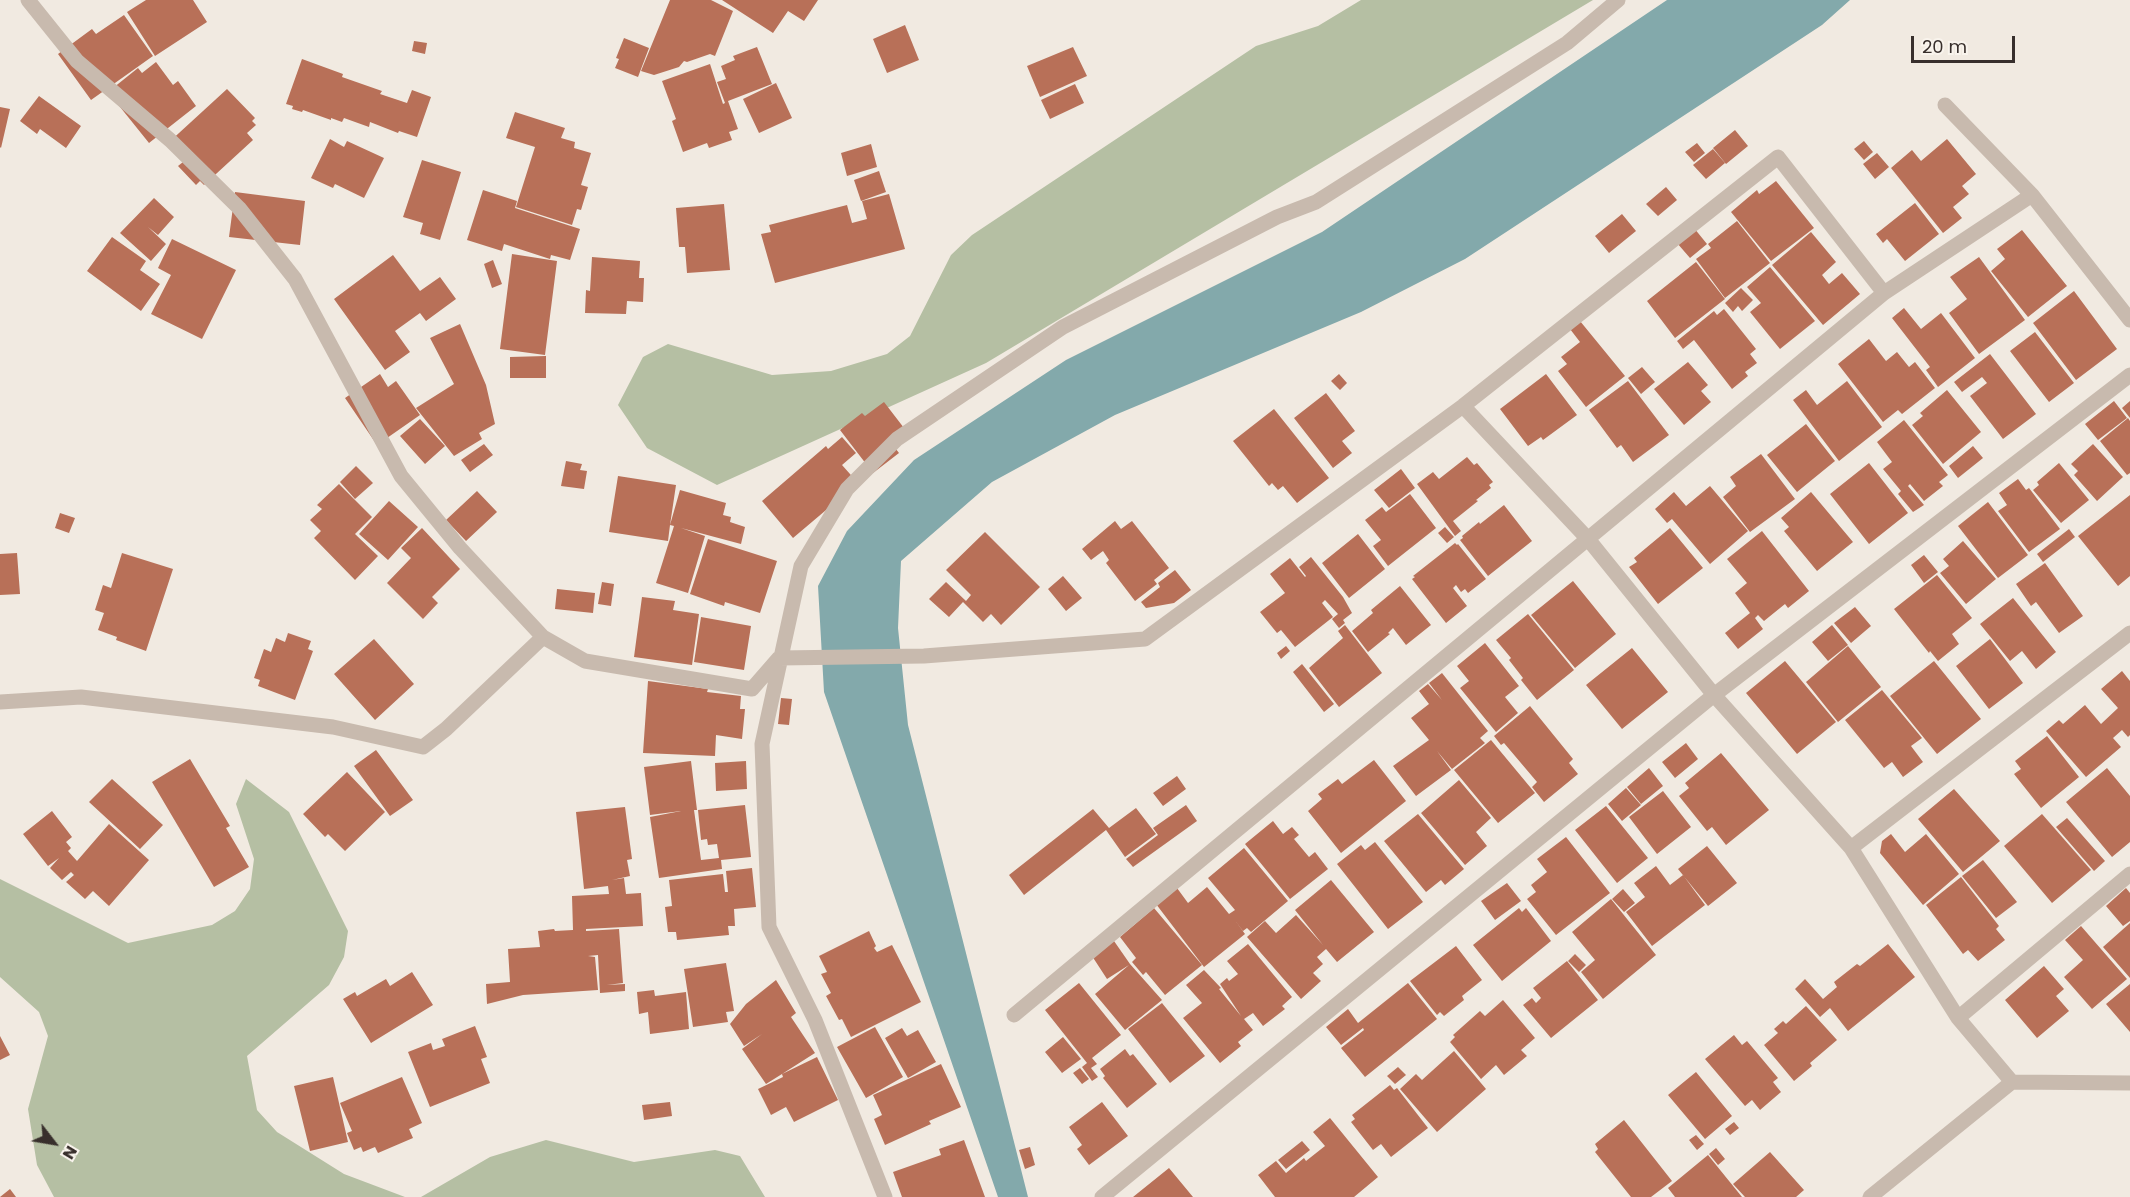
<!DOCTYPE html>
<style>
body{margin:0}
#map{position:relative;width:2130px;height:1197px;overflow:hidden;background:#f1eae1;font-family:Poppins,sans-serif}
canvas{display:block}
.north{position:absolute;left:24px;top:1113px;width:60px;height:60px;-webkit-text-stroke:4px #f9f4ed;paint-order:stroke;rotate:121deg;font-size:16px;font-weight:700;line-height:24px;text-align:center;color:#382f2c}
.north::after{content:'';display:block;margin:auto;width:21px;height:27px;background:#382f2c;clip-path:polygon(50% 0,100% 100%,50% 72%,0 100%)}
.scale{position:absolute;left:1911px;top:36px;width:104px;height:27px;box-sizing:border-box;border:3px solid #382f2c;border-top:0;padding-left:8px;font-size:18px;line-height:21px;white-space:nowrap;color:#382f2c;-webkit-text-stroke:4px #f9f4ed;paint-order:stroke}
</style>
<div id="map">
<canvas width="2130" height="1197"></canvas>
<div class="north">N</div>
<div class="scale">20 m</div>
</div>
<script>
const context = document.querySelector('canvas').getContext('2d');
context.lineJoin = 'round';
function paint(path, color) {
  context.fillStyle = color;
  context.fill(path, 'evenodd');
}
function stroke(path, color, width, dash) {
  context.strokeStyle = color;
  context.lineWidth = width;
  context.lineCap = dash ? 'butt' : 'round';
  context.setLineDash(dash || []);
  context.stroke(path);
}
const green = new Path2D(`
 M1361,0h232l-607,363 -269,122 -70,-37 -29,-43 25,-48 25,-13 104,31 59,-4 56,-17 23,-18 41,-81 21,-20 284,-189 62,-20z
 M246,779l43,33 59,119 -4,26 -15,28 -82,71 10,54 20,22 67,42 61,23h-351l-17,-32 -9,-56 20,-73 -9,-24 -39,-35v-98l128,64 84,-18 23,-14 15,-22 4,-30 -18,-55z
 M546,1140l88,22 81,-12 25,6 25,41h-344l69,-40z`);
const water = new Path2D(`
 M1667,0h183l-28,25 -357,234 -104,53 -246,103 -123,67 -91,79 -3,67 10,97 120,472h-30l-174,-505 -6,-106 29,-55 67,-71 152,-100 256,-128z`);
const building = new Path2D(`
 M146,0h47l14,22 -52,34 -28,-44z
 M670,0h41l22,11 -18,45 -5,-2 -23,8 -3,-1 -5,6 -25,8 -13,-4z
 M722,0h96l-14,21 -16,-10 -15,22z
 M124,15l29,41 -62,44 -33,-46 34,-25 4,5z
 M905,25l14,35 -32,13 -14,-34z
 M624,38l25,10 -11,29 -23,-9 4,-9 -3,-1z
 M414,41l13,2 -2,11 -13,-3z
 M757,47l15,37 -44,17 10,28 -9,3 3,8 -23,8 -2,-5 -24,9 -11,-31 4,-2 -14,-38 48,-17 13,40 2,-1 -8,-21 9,-3 -5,-13 14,-6 -2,-4z
 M1073,47l14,29 -47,21 -13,-31z
 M302,59l41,15 -1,3 40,14 -2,3 27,9 5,-13 19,7 -14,40 -18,-6 -1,2 -28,-11 -1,5 -25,-9 -2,4 -11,-4v2l-28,-10 -1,2 -10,-3 1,-3 -7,-2z
 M156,62l17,23 5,-4 18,25 -47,37 -41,-51 30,-24 4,5z
 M776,83l16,35 -33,15 -16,-34z
 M1075,84l9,19 -34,16 -9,-19z
 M227,89l28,29 -3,3 4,4 -9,8 6,7 -49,45 -4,-4 -4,4 -18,-19 5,-4 -16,-18z
 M39,96l42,30 -15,22 -26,-19 -3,5 -17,-13z
 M0,107l10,2 -9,39 -1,-1z
 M515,112l50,16 -4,10 14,4 -1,6 17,5 -10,32 7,2 -7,23 -4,-1 -5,16 -56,-18 19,-60 -29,-9z
 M1735,130l13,16 -22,18 -13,-16z
 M330,139l14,8 3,-6 37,17 -20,40 -29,-14 -2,4 -22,-10z
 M1947,139l29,35 -14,12 7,8 -16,13 9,11 -19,15 -52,-65 21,-18 9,11z
 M1864,141l9,11 -9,8 -10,-11z
 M1697,143l8,10 -11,9 -9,-10z
 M871,144l6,23 -30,9 -6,-23z
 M1713,149l12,14 -19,16 -13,-14z
 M1877,153l12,14 -14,12 -12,-15z
 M422,160l39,12 -21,68 -20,-6 3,-11 -20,-6z
 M879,171l7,21 -25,9 -7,-21z
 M1776,181l38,47 -43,33 -40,-49 26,-22 2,4z
 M1666,187l11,13 -19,16 -12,-12z
 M483,190l34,11 -2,7 65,21 -10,31 -19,-5 -1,4 -46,-15 -2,7 -35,-11z
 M235,192l70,9 -5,44 -71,-8z
 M889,194l16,55 -130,34 -14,-49 10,-2 -2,-7 78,-20 5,18 15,-4 -5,-18z
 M154,198l20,19 -16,18 -10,-8 18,17 -15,17 -31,-28z
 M1915,203l24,31 -34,27 -18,-22 -4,4 -7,-9z
 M724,204l6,66 -43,3 -2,-26h-6l-3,-39z
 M1622,214l14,17 -27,22 -14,-17z
 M1737,221l33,42 -45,35 -29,-39 15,-11 -3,-4z
 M1694,228l13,16 -17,14 -13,-15z
 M2022,230l45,56 -39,31 -37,-46 14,-12 -8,-10z
 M1811,232l25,30 -14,13 7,9 13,-11 18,21 -37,31 -51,-60z
 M112,237l34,24 -6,9 20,14 -19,27 -54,-40z
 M172,239l64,31 -34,69 -51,-25 20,-39 -13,-7z
 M512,254l45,7 -12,94 -45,-6z
 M393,255l27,36 20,-14 16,22 -30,22 -6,-8 -25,18 15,21 -25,18 -51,-71z
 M592,257l48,4 -1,17h5l-1,24 -16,-1 -1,13 -41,-1 1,-23 4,1z
 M1979,257l46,63 -46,34 -30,-41 18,-14 -17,-22z
 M493,260l9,24 -10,4 -8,-24z
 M1696,262l29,37 -50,39 -28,-37z
 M1770,267l45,54 -35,28 -30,-37 11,-9 -14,-16z
 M1741,288l12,12 -11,11 -4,-5 -5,6 -8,-9z
 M2074,291l43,58 -41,31 -43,-57z
 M1904,308l17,21 20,-16 34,45 -37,29 -12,-17 4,-3 -38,-49z
 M1724,309l32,40 -6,5 7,9 -12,9 3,4 -16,13 -38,-49 -11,9 -6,-8 37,-30 3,4z
 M1580,321l45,55 -39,31 -28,-36 9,-7 -6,-7 19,-15 -10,-13z
 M460,324l26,61 9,39 -16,9 3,6 -28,17 -38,-48 38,-24 -24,-46z
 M2035,332l39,51 -25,19 -39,-51z
 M1869,339l17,22 11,-9 12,15 6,-5 20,26 -33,26 -4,-4 -15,12 -45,-58z
 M1990,354l46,60 -33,25 -33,-43 17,-13 -5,-6 -20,15 -8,-10z
 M546,356v22h-36v-21z
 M1688,362l20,23 -7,6 10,11 -27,23 -30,-36z
 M1642,367l13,15 -14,12 -13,-16z
 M380,374l8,13 8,-6 24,34 -43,30 -32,-47z
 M1339,374l8,9 -7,7 -9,-9z
 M1546,374l31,41 -34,25 -2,-3 -13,9 -28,-37z
 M1628,381l41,54 -36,27 -12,-17 -4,3 -28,-38z
 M1847,381l35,46 -43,34 -46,-61 13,-10 11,15z
 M1947,390l34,42 -38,32 -31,-39 11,-9 -3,-3z
 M1326,393l29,38 -13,10 10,12 -19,15 -39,-50z
 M2114,401l13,17 -29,22 -13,-16z
 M2130,401v17l-8,-10z
 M884,402l20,26 -15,12 10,13 -26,20 -33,-43 22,-17 3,3z
 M1274,409l55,69 -32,25 -14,-17 -5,4 -6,-7 -3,3 -36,-45z
 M2128,418l2,3v52l-3,2 -27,-34z
 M420,419l25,27 -20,18 -25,-28z
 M1904,420l44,55 -9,7 4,4 -19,15 -14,-17 -2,2 16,19 -11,7 -15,-18 3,-3 -18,-22 9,-7 -15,-20z
 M1806,424l29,37 -38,31 -30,-37z
 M842,437l14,16 -14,12 16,18 -65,55 -31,-37 64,-55 2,3z
 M484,444l9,11 -23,17 -9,-12z
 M2093,444l30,33 -26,24 -23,-26 4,-4 -7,-7z
 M1973,446l10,12 -25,20 -9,-12z
 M1761,454l34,45 -45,33 -27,-35 13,-11 -6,-9z
 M1467,457l7,8 3,-2 16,19 -4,3 2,3 -15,12 2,1 -25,20 8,10 -6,5 -38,-52 16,-12 6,7z
 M566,461l16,3 -2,6 7,1 -3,18 -23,-3z
 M1869,463l39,50 -39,31 -39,-50z
 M2059,463l30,37 -28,23 -28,-33 6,-5 -2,-3z
 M356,466l17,17 -18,16 -15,-17z
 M1401,469l14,19 -26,20 -15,-18z
 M618,476l58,9 -6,40 10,-35 46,13 -3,12 8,2 -1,5 15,5 -4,17 -60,-16 24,8 -17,57 -32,-10 18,-57 -4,-1 -2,16 -59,-9z
 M2018,479l8,11 3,-2 31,41 -31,23 -31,-41 9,-6 -8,-12z
 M339,484l33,33 -17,17 23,22 -23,24 -41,-42 7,-7 -11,-11 12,-11 -5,-4z
 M1710,486l38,45 -38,33 -38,-45 -5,4 -12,-14 19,-17 12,14z
 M477,491l20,21 -31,29 -20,-21z
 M1811,492l42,50 -36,29 -33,-40 5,-4 -8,-9z
 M1410,494l26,34 -48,38 -15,-20 8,-6 -16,-20 17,-13 4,5z
 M2130,495v81l-12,10 -40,-50z
 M389,501l29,26 -30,33 -29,-26z
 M1988,502l40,53 -30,23 -40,-52z
 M1504,505l28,36 -44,35 -28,-36 3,-2 -1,-2 17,-14 1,2z
 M60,513l15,5 -6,15 -14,-5z
 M1115,521l6,8 11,-8 37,47 -15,12 3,4 -22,17 -29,-38 3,-3 -6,-9 -12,9 -9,-11z
 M1445,527l9,10 -7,6 -9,-10z
 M422,528l38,41 -28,28 6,6 -15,16 -36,-36 24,-25 -10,-10z
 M1670,528l33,40 -45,36 -29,-37 8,-5 -3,-4z
 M2069,529l6,8 -32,25 -6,-8z
 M1762,531l47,60 -21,17 -3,-4 -21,17 -6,-6 -3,3 8,11 -25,20 -13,-16 25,-20 -15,-20 12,-10 -20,-24z
 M985,532l55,55 -39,38 -10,-11 -8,8 -20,-20 -14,15 -20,-18 17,-17 20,19 5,-6 -25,-25z
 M1358,534l27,35 -36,29 -27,-35z
 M708,539l69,22 -17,52 -35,-11 -1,4 -34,-12z
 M1963,541l33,38 -30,25 -26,-31 9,-7 -6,-7z
 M1455,543l2,2 1,-1 28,35 -18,14 -3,-4 -4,3 -5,-7 -3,3 14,18 -21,17 -34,-44 3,-2 -2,-1z
 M17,553l3,41 -20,1v-41z
 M122,553l51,16 -27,82 -30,-11 1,-3 -19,-7 6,-17 -9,-3 8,-25 8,3z
 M1924,555l14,17 -14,11 -13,-18z
 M1311,557l32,40 9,16 -9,7 2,3 -6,5 -7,-9 6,-5 -13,-14 -3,3 11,14 -38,30 -14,-17 -4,3 -17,-21 25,-19 -15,-19 20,-16 15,19 1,-1 -7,-9z
 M2045,563l38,53 -24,17 -23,-31 -5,4 -15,-22z
 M1175,570l16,20 -17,13 -28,5 -5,-6 19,-15 -2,-4z
 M1937,575l35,43 -20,16 7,10 -21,17 -8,-10 -1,2 -35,-44z
 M1063,576l19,22 -16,13 -18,-22z
 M1573,581l43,53 -41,34 -44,-53z
 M602,582l12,2 -3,22 -13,-2z
 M1400,586l31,39 -25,20 -13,-17 -5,5 2,1 -22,18 -16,-21 21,-18 -2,-3z
 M557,589l38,4 -2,20 -38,-4z
 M642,597l33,4 -2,9 26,4 -7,51 -58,-8z
 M2013,598l43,54 -20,17 -14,-18 -12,10 -30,-37z
 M1855,607l16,19 -20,17 -17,-20z
 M1528,614l46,56 -37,30 -16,-20 2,-2 -14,-18 2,-2 -15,-18z
 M701,617l50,9 -7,44 -50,-8z
 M1345,625l37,48 -43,34 -30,-39 34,-30 -5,-7z
 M1832,625l16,20 -20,16 -16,-19z
 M288,633l23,8 -3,8 5,2 -18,49 -37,-14 2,-6 -6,-2 10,-29 7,3 5,-14 9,4z
 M374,639l40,45 -39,36 -41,-46z
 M1990,639l33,44 -34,26 -33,-43z
 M1485,643l34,43 -14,11 13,16 -22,19 -36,-44 9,-7 -12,-15z
 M1286,646l4,5 -9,8 -4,-6z
 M1848,646l33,41 -43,35 -32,-40z
 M1632,648l36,44 -46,37 -36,-44z
 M1785,661l51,61 -39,32 -51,-61z
 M1934,661l47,58 -44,35 -47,-58z
 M1302,664l32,40 -10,8 -31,-40z
 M2122,671l8,10v54l-2,2 -6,-7 -9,8 8,9 -35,30 -40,-46 13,-11 4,4 22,-19 16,19 17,-16 -17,-19z
 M1442,673l46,58 -8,7 5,5 -33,26 -15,-18 14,19 -35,26 -23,-30 36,-26 -18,-22 18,-14 -10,-13 9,-7 14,16 -13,-17z
 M648,681l60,8 -1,3 34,4 -1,13h5l-3,30 -26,-4 -1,21 -72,-3z
 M1882,690l40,48 -11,8 12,16 -20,15 -11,-15 -8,6 -39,-48z
 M781,698l11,1 -3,26 -11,-1z
 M1530,706l43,53 -4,4 9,11 -34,28 -12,-15 5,-5 -33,-39 -3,2 -7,-9z
 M2047,736l32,41 -38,31 -27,-34 7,-5 -6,-8z
 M1491,740l44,53 -37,30 -44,-53z
 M1686,743l12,16 -23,19 -13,-16z
 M376,750l37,50 -23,16 -36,-50z
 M1721,753l48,57 -43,35 -14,-18 -5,4 -28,-35 10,-8 -4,-5z
 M190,759l40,67 -4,2 23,39 -35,20 -62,-105z
 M1374,760l32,41 -65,52 -33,-42 14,-12 -4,-5 20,-15 4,5z
 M691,761l6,49h-3l7,50 18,-2 -2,-14 -9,1 -1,-6 -6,1 -3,-30 47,-5 6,52 -30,3 1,9 -63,9 -9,-61 31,-6 -31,4 -6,-48z
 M746,761l1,28 -31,2 -1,-28z
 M1649,768l14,18 -22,18 -14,-17z
 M2107,768l23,28v46l-18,15 -46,-55z
 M347,772l38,40 -40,39 -17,-17 -3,3 -22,-23z
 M1177,776l9,13 -23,17 -10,-13z
 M112,779l51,46 -23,24 -51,-47z
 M1459,780l32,38 -15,14 11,14 -22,19 -44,-52z
 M1626,788l15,17 -19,16 -14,-17z
 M1954,789l46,52 -37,31 -45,-53z
 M1663,791l28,36 -34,27 -28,-37z
 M1186,805l11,16 -64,46 -7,-8 32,-24 -5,-7z
 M1606,806l42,52 -31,25 -42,-53z
 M625,807l7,52 -5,1 3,16 -18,4 12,-2 2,16 15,-1 2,33 -57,3v2l33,-2 4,54 -16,2 18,-1v7l-25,2 -2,-38 -10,1 7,1 3,33 -75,5 -36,9 -1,-20 24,-2 -2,-33 32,-2 -2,-16 16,-2 1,2 18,-1 -1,-34 37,-2 -1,-8 -24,3 -8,-77z
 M1136,808l20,26 -31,23 -19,-27 -82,65 -15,-20 84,-66 16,19z
 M52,811l20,26 -6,5 5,6 -3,3 9,10 32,-37 40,36 -40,46 -16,-15 -8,8 -19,-17 8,-7 -3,-3 -9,8 -12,-12 9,-10 -11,8 -25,-32z
 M1418,814l46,55 -19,16 -4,-5 -15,12 -42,-51z
 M2042,814l49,56 -39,33 -48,-57z
 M2067,818l38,43 -11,10 -38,-44z
 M1273,821l10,13 9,-7 7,8 -5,4 15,18 6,-5 13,17 -38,30 -45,-55z
 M1891,834l14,18 21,-18 33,40 -36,31 -43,-52 2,-12z
 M1566,837l44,56 -54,42 -29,-36 9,-7 -5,-7 16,-13 -10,-13z
 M1375,842l48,60 -35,27 -51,-65 24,-19 4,5z
 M1707,846l30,37 -29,23 -30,-37z
 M1244,848l44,53 -37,31 -4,-4 -4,3 -9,-12 11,15 -41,33 -48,-63 21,-16 11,15 19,-16 22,27 6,-4 -27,-32z
 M1983,860l34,42 -21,16 -34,-42z
 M1656,866l14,19 13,-10 22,30 -53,41 -26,-34 19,-15 -11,-14z
 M752,868l4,39 -22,2 1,17h-7l1,9 -52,5 -1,-8h-8l-3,-25 7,-1 -3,-26 54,-6 2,18h3l-2,-21z
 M1961,877l38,49 -3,3 9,11 -27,21 -10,-11 -5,4 -37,-49z
 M1331,880l43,52 -37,30 -11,-13 -9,8 6,7 -10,9 8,8 -20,18 -54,-62 18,-16 11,12 20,-18 27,30 -28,-35z
 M1507,883l14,18 -26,19 -14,-19z
 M2126,888l4,5v28l-7,5 -17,-20z
 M1623,889l12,14 -11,9 -12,-13z
 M1611,899l45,56 -53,44 -22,-27 14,-12 -23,-28z
 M1154,908l48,57 -37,30 -19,-23 -3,3 -11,-13 4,-4 -16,-21z
 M1519,908l3,4 4,-4 25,33 -49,40 -29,-36z
 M2130,923v55l-27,-31z
 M2081,926l46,53 -35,30 -28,-32 19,-17 -18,-20z
 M869,931l7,15 -2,2 3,4 15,-7 29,57 -70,35 -9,-18 -3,1 -13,-24 5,-3 -10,-19 6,-2 -8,-16z
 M1114,941l16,23 32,36 -37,30 -30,-36 34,-29 -22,14 -15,-23z
 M1248,944l44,53 -10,9 3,3 -22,17 -10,-13 -9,6 9,11 -15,12 3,4 -21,17 -37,-45 19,-15 -16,-18 18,-15 17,18 -2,1 22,27 -21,-32 7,-6 2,3 9,-7 -11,-13z
 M1888,944l27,33 -67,54 -18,-23 -10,9 -25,-28 10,-10 18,20 14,-12 -3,-5 23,-18 3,2z
 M1456,946l26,34 -20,16 2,4 -20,16 -4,-4 -3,3 -27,-34z
 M1575,954l11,11 -7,7 -11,-11z
 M1567,961l31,39 -47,38 -28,-33 9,-7 4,5 5,-5 -8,-10z
 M726,963l8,48 -8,1 2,10 -35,5 -9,-58z
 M2044,966l20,23 -8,7 13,15 -32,27 -32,-38z
 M412,972l21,33 -62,38 -28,-44 12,-7 2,4 29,-17 4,7z
 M776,980l20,33 -5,4 24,36 -33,21 35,-17 21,43 -44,22 -8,-15 -15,8 -13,-26 25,-12 -1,-3 -16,10 -24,-35 20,-15 -18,12 -14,-22 16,-20z
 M1079,983l42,52 -29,23 5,6 -6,4 7,9 -6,4 -10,-14 5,-4 -42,-53z
 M1408,983l29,36 -72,58 -24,-29 23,-18 -1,-2 -22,17 -15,-18 22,-18 10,14z
 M2130,984v48l-24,-28z
 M654,990l1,6 31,-4 3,37 -39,5 -2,-22 -9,2 -2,-22z
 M1503,1000l32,38 -14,12 6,6 -23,19 -8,-10 -15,14 -31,-37 5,-5 -2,-2 27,-24 5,5z
 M1162,1003l43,53 -35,27 -42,-54z
 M1806,1006l31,34 -27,23 2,3 -18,15 -30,-36 14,-12 -4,-4 9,-8 3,3z
 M475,1026l12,31 -6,2 9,24 -60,24 -22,-55 23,-9 2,7 12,-4 -3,-7z
 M875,1027l28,50 -37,21 -29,-51z
 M902,1028l5,8 11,-6 18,32 -28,16 -23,-40z
 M1734,1035l8,10 5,-4 31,37 -5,4 8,10 -21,18 -8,-10 -7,6 -40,-47z
 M0,1036l10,19 -10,5z
 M1063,1037l18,22 -19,14 -17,-21z
 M1125,1049l5,7 3,-2 24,30 -30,24 -24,-30 2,-2 -5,-7z
 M1454,1051l32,38 -49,43 -37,-43 16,-15 6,6z
 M941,1064l20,43 -32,14 2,3 -46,21 -11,-26 8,-4 -9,-20z
 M1398,1067l8,8 -11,9 -8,-8z
 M1080,1068l9,11 -7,5 -9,-11z
 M1696,1072l36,44 -27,23 -37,-44z
 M333,1077l15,65 -38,9 -16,-65z
 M402,1077l20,46 -13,6 4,9 -35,15 -3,-6 -12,5 -2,-5 -7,3 -7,-17 5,-2 -12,-28z
 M1390,1085l4,5 3,-2 31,40 -37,29 -10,-13 -8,6 -22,-28 4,-3 -3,-4z
 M670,1102l2,14 -28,4 -2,-15z
 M1102,1102l26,34 -39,29 -12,-16 5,-4 -13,-18z
 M1330,1118l48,59 -24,20h-79l-17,-22 18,-14 10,12 18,-15 2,3 19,-15 -12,-14z
 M1624,1120l48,61 -21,16h-20l-36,-45 3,-3 -3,-5z
 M1734,1122l5,6 -9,7 -5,-6z
 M1696,1135l8,9 -7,6 -8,-10z
 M964,1140l21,57h-83l-9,-25 48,-17 -2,-6z
 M1302,1141l8,9 -24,19 -8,-9z
 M1030,1147l5,18 -10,4 -6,-19z
 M1716,1148l9,11 -7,6 -9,-11z
 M1770,1152l34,38 -8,7h-51l-12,-13z
 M1708,1155l34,42h-67l-7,-9z
 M1169,1168l24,29h-60z
 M10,1189l6,8h-16z`);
const minor = new Path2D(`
 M28,0l49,61 93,79 69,68 56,71 106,197 59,72 83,89 42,24 167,28 27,-31 145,-2 221,-17 318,-233 315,-249 106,136
 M1945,105l87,90 98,125
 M1463,406l125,133 126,156 137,153 107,170 54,64
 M0,702l81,-5 252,30 90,20 23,-18 97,-92
 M1851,848l279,-215
 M1014,1015l870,-722 148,-98
 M1958,1018l172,-144
 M885,1197l-70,-177 -46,-93 -7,-183 39,-178 46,-77 50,-50 166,-112 214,-110 39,-15 251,-159 51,-43
 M1102,1197l612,-502 416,-320
 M1870,1197l142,-115 118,1`);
paint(green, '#b5bfa3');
paint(water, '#83a9ab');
paint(building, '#b87058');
stroke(minor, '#c8baae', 15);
</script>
